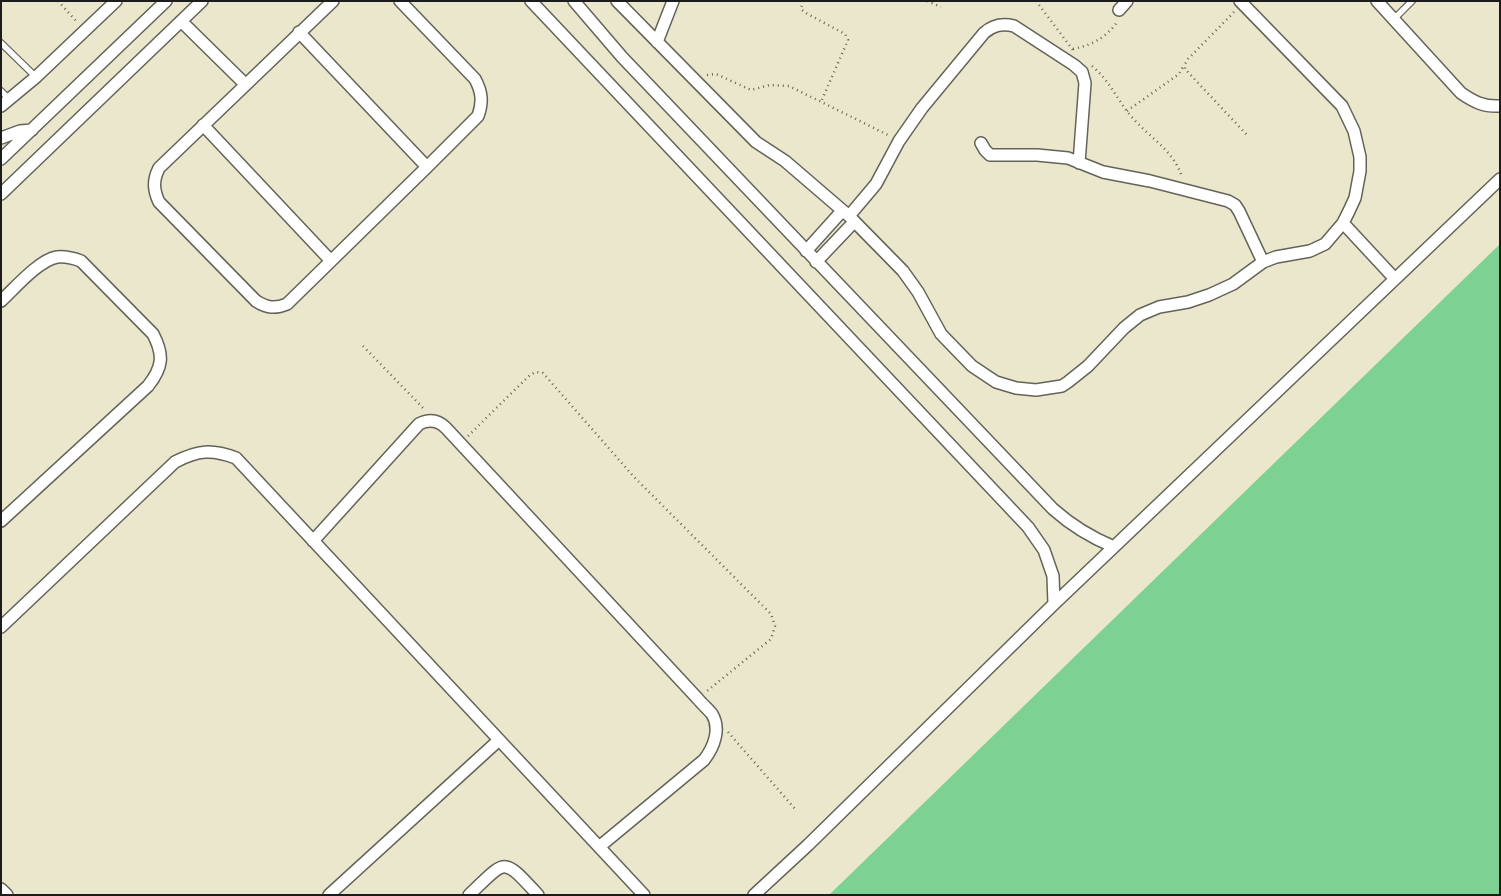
<!DOCTYPE html>
<style>
body{margin:0}
#map{position:relative;width:1501px;height:896px;overflow:hidden;background:#ebe7cc;font-family:Mynerve,sans-serif}
canvas{display:block}
.frame{position:absolute;inset:0;border:2px solid #1c1c1c;pointer-events:none}
</style>
<div id="map">
<canvas width="1501" height="896"></canvas>
<div class="frame"></div>
</div>
<script>
const context = document.querySelector('canvas').getContext('2d');
context.lineJoin = 'round';
function paint(path, color) {
  context.fillStyle = color;
  context.fill(path, 'evenodd');
}
function stroke(path, color, width, dash) {
  context.strokeStyle = color;
  context.lineWidth = width;
  context.lineCap = dash ? 'butt' : 'round';
  context.setLineDash(dash || []);
  context.stroke(path);
}
const green = new Path2D(`
 M1500,244v651h-671z`);
const path = new Path2D(`
 M58,1l19,21
 M803,1l-2,8 3,3 41,22 3,6 -27,62
 M927,1l14,6
 M1036,1l37,49
 M1234,12l-46,47 -3,5v5l63,67
 M1073,49c19,-4 33,-11 45,-28
 M1092,66c18,15 24,32 38,49 18,22 43,34 52,62
 M707,75l9,-1 35,16 19,-5 19,1 101,50
 M1127,111l52,-37 5,-9
 M363,346l62,64
 M468,436l62,-61 6,-3 7,1 91,104 137,137 4,12 -4,13 -64,52
 M728,732l68,78`);
const service = new Path2D(`
 M1394,19l18,-18
 M1,43l35,34
 M1,91l9,9`);
const minor = new Path2D(`
 M333,1l-174,167c-6,12 -6,21 0,34l97,99c11,7 19,8 31,3l140,-137 51,-51c5,-14 4,-24 -3,-37l-75,-78
 M531,1l497,526 16,23 9,26 1,28
 M574,1l48,56 431,452c19,17 37,28 61,38
 M617,1l139,141 29,19 64,55 54,55 15,21 23,42 31,32 24,16 20,6 20,2 26,-4 6,-4 20,-16 36,-38 16,-13 19,-8 29,-5 21,-7 24,-11 30,-22 13,-5 34,-6 15,-7 18,-21 6,-12 6,-13 5,-27v-14l-6,-26 -12,-25 -102,-105
 M1377,1l84,92c13,9 23,14 39,13
 M1119,10l8,-9
 M181,21l64,63
 M299,32l128,135
 M657,42l16,-41
 M1,106l35,-29 80,-76
 M203,125l128,136
 M1,138l19,-7 12,-1
 M981,143l4,7 5,5h47l31,3 35,14 47,9 78,20 7,4 4,6 24,51
 M1,159l165,-158
 M1,194l201,-193
 M849,216l27,-32 23,-43 23,-33 62,-75c9,-8 18,-10 30,-7l60,39 8,7 3,11 -6,80
 M1343,223l52,56
 M806,251l36,-40
 M816,262l38,-40
 M1,301c14,-13 38,-41 56,-44 9,-1 16,1 24,4l72,73c11,21 10,33 -5,52l-147,135
 M313,541l106,-117c10,-5 19,-4 27,4l252,271c4,5 10,10 14,15 9,15 2,33 -8,46l-105,87
 M1,627l174,-165c23,-12 37,-13 61,-4l408,437
 M1,889l6,6
 M329,895l170,-155
 M469,895c38,-36 33,-39 69,0
 M754,895l54,-50 246,-241 446,-425`);
paint(green, '#7dd193');
stroke(service, '#64635a', 8);
stroke(minor, '#64635a', 14);
stroke(path, '#64635a', 2.5, [1, 4]);
stroke(service, '#fff', 5.5);
stroke(minor, '#fff', 11);
</script>
